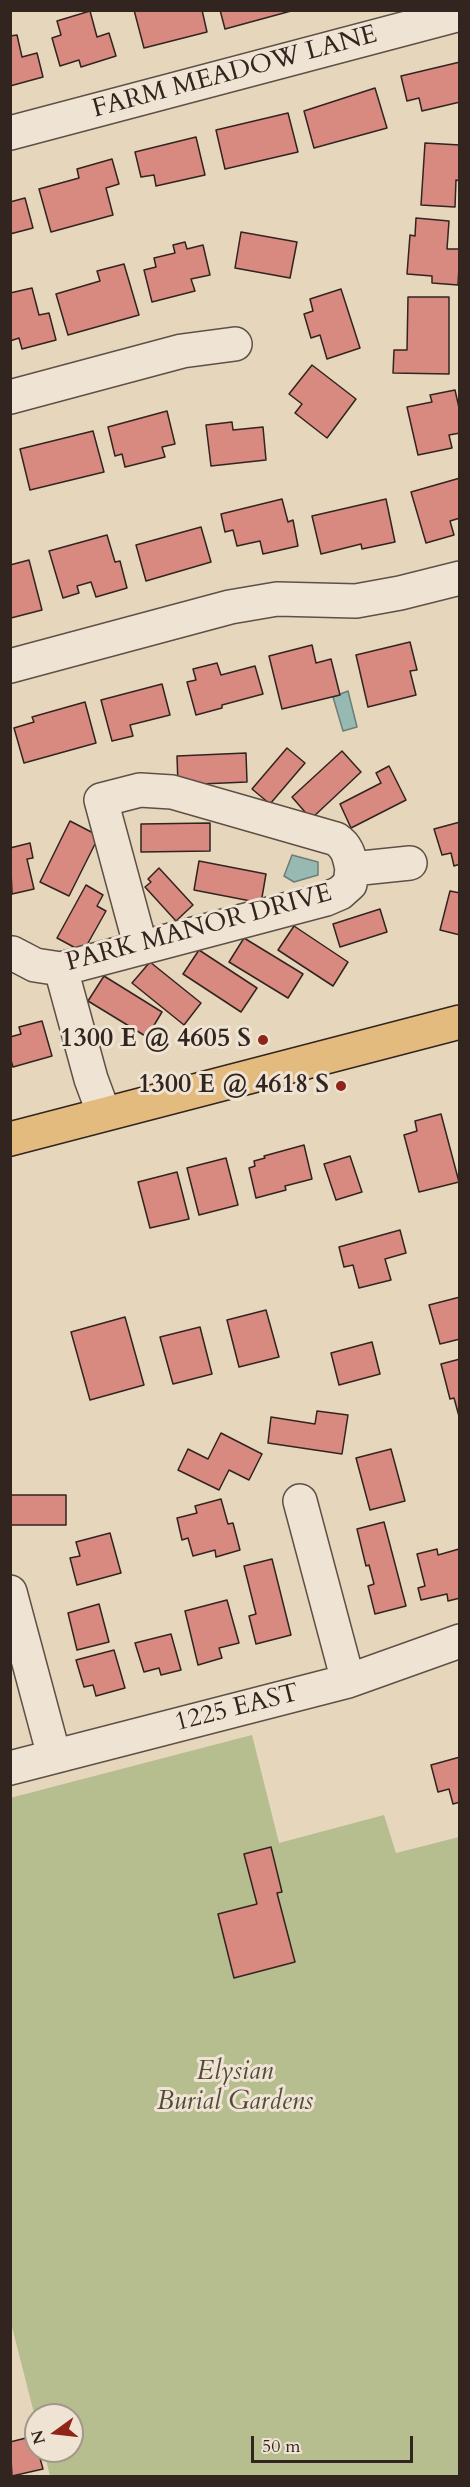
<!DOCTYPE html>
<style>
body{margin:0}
#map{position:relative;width:470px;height:2487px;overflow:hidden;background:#e6d6bc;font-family:Cardo,serif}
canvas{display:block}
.frame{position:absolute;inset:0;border:12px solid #32241f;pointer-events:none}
.north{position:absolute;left:24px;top:2403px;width:60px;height:60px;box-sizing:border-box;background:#efe4d3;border:2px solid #a3978b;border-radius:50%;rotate:255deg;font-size:16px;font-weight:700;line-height:24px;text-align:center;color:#32241f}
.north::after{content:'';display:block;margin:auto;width:21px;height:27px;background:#8f2418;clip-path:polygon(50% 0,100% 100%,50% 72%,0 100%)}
.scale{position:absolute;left:251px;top:2436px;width:162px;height:27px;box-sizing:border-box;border:3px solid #32241f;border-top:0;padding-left:8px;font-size:18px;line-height:21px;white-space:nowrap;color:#32241f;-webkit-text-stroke:4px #efe4d3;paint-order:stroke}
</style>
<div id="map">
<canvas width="470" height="2487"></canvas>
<div class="frame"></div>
<div class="north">N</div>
<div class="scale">50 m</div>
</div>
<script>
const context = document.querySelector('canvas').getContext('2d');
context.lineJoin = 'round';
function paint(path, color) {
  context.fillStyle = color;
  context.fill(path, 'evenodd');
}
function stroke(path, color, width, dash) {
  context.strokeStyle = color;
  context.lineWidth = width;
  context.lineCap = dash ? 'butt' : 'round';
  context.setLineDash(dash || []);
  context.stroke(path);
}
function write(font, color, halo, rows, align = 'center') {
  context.font = font + ' Cardo,serif';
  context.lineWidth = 6;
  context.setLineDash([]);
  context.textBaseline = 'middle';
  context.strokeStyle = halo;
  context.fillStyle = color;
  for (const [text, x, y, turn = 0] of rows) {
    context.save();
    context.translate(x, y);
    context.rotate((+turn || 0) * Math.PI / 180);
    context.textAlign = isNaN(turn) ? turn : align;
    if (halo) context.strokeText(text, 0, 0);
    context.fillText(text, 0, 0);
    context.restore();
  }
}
const green = new Path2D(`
 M252,1735l27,108 105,-28 12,38 63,-16v639h-409l-6,-25h28v-36h-36v6l-25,-98 -1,-525z`);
const water = new Path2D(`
 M348,691l9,36 -14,4 -10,-34z
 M292,855l26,7v13l-24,7 -10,-6z`);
const building = new Path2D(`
 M134,10h68l5,22 -63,16z
 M220,10h71v1l-66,18z
 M90,11l7,26 12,-4 7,23 -35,11 -2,-7 -19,6 -8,-28 9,-3 -4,-14z
 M17,35l5,22 15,-4 6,24 -33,9v-50z
 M460,62v40l-38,9 -3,-13 -12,3 -6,-25z
 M375,88l12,40 -73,20 -10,-37z
 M288,113l10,39 -73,17 -9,-39z
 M196,137l9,38 -49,11 -2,-11 -13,2 -6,-25z
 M425,143l35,2v36l-4,-1 -1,27 -34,-2z
 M112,159l7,25 -13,4 7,27 -62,17 -12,-43 40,-11 -2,-9z
 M25,198l8,30 -23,6v-32z
 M416,218l33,3 -2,28h13l-2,36 -26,-2v-7l-25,-2 3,-39 5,1z
 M241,232l56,10 -7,36 -55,-10z
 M185,242l2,7 16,-4 7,30 -19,4 4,12 -43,11 -8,-32 12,-3 -2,-9 21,-5 -2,-8z
 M124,264l15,51 -71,20 -12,-41 44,-13 -3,-10z
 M32,288l7,27 10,-2 7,27 -34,9 -3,-11 -9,3v-48z
 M341,289l19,59 -33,11 -7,-24 -9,3 -7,-24 9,-3 -3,-12z
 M408,297h41v77l-56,-1 1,-23h13z
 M312,365l44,34 -29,39 -32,-25 7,-9 -13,-10z
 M455,390l5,22v21l-11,2 3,13 -34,7 -11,-48 25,-5 -2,-7z
 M167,411l8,33 -13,3 3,10 -40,10 -3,-13 -7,2 -7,-29z
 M232,422l1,8 30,-3 3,33 -55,6 -5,-41z
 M93,431l11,41 -74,18 -10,-41z
 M460,478v40l-10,3 4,14 -28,8 -15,-51z
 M282,499l6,23 5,-2 5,26 -35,8 -3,-13 -23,5 -4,-16 -8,2 -4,-18z
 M386,499l9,43 -33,7 -1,-5 -40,10 -9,-38z
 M201,527l10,35 -65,19 -10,-36z
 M107,535l8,27 5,-1 7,27 -31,9 -5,-15 -14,4 2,7 -16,5 -14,-47z
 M29,560l13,50 -31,8 -1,-53z
 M410,642l7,28 -7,1 6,24 -48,12 -12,-52z
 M312,645l4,18 15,-4 9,36 -58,14 -13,-53z
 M217,663l4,12 34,-9 8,28 -41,11v3l-26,7 -9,-33 9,-2 -3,-11z
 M162,684l8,31 -40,10 3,11 -21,5 -11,-41z
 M85,702l11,41 -72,20 -10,-35 20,-6 -2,-5z
 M287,748l18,15 -35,41 -18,-15z
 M342,751l19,21 -50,47 -19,-22z
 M246,753l1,29 -69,3 -1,-29z
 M389,766l17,34 -55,28 -11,-24 41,-21 -5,-10z
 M70,821l29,15 -30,60 -29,-14z
 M460,822v42l-6,2 -3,-13 -9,2 -8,-26z
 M210,823v28l-69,1v-28z
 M30,843l3,15 -6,1 7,30 -22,5 -2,-46z
 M199,861l67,13 -5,29 -67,-13z
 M159,868l34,37 -17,16 -31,-34 6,-5 -3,-3z
 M86,885l17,10 -6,11 9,5 -23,41 -26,-14z
 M450,891l10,2v42l-20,-5z
 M380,909l7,23 -47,15 -7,-23z
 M294,926l54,36 -15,24 -55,-36z
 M244,938l59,36 -15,24 -59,-36z
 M199,950l58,38 -16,24 -58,-38z
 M150,962l51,41 -17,22 -52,-42z
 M104,976l58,36 -15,25 -59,-36z
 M42,1021l10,35 -39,11 -3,-10v-20l11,-3 -2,-7z
 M441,1114l18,68 -40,10 -15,-57 13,-4 -2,-10z
 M304,1145l8,34 -27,7 1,4 -30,8 -7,-30 6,-2 -1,-5 11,-3 -1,-2z
 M350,1156l12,36 -26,8 -12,-36z
 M226,1158l12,47 -39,10 -12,-47z
 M177,1172l12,47 -39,9 -12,-46z
 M400,1230l6,23 -21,6 6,21 -32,8 -6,-23 -9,2 -5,-20z
 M460,1297v42l-20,5 -11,-39z
 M266,1310l13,47 -40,10 -12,-47z
 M125,1317l19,68 -54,15 -19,-68z
 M200,1327l12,47 -39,10 -13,-47z
 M372,1342l8,32 -41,11 -8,-32z
 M460,1359v61l-6,-22 -4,1 -9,-35z
 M317,1411l31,4 -6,39 -74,-11 3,-26 44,7z
 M221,1433l41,21 -13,26 -20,-10 -10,20 -41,-20 10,-21 20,10z
 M391,1449l14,52 -35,9 -14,-52z
 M10,1495h56v30h-56z
 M221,1499l7,25 5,-1 7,27 -24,7 -1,-7 -22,6 -5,-18 -6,2 -5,-22 20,-5 -2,-7z
 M384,1522l22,84 -31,8 -7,-28 6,-2 -5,-19 -3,1 -9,-37z
 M110,1533l11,40 -44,12 -7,-27 10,-2 -4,-14z
 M437,1549l1,6 21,-6 1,49 -12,3 -1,-7 -26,6 -3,-12 7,-2 -8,-32z
 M272,1559l19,76 -35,9 -7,-28 7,-2 -12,-48z
 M227,1600l12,43 -20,5 3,10 -24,7 -13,-54z
 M99,1604l10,38 -32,8 -9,-37z
 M171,1634l10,36 -20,5 -2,-7 -15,4 -9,-29z
 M114,1650l11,38 -29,8 -3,-11 -9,2 -8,-27z
 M460,1757v45l-7,2 -4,-15 -11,3 -7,-27z
 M271,1847l11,45 -5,1 18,69 -61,16 -16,-64 39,-10 -13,-50z
 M34,2436l2,15h2l5,18 -31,7 -2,-34z`);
const minor = new Path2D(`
 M10,133l450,-119
 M10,397l172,-46 53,-7
 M10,666l220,-59 47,-8 79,2 44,-8 60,-15
 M141,948l-40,-148 39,-10 32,2 164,47c12,8 13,17 16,30
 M12,953l23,12 26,4 265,-70 14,-6 10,-9 2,-15 58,-6
 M61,969l30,110 13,35
 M300,1501l48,180
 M10,1592l44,164
 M10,1768l338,-87 112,-40`);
const major = new Path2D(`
 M10,1139l450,-117`);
const markers = [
 [263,1040,6,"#8f2418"],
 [341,1086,6,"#8f2418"]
];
const streetNames = [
 ["FARM MEADOW LANE",235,73,-15],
 ["PARK MANOR DRIVE",199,929,-15],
 ["1225 EAST",237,1709,-14]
];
const poiNames = [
 ["1300 E @ 4605 S",251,1040],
 ["1300 E @ 4618 S",329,1086]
];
const parkNames = [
 ["Elysian",235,2073],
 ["Burial Gardens",235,2103]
];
paint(green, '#b6bd8f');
paint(water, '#96b9b1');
stroke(water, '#6e7d77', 1.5);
paint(building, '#d88980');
stroke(building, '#32241f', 1.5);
stroke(minor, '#5f5046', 36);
stroke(major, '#32241f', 36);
stroke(minor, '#efe4d3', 33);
stroke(major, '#e3bb7e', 33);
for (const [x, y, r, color] of markers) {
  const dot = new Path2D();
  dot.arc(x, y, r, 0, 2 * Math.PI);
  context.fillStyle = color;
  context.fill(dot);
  stroke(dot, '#efe4d3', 2);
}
write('26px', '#32241f', '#efe4d3', streetNames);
write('bold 26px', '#32241f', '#efe4d3', poiNames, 'right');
write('italic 26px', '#534a3b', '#efe4d3', parkNames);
</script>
